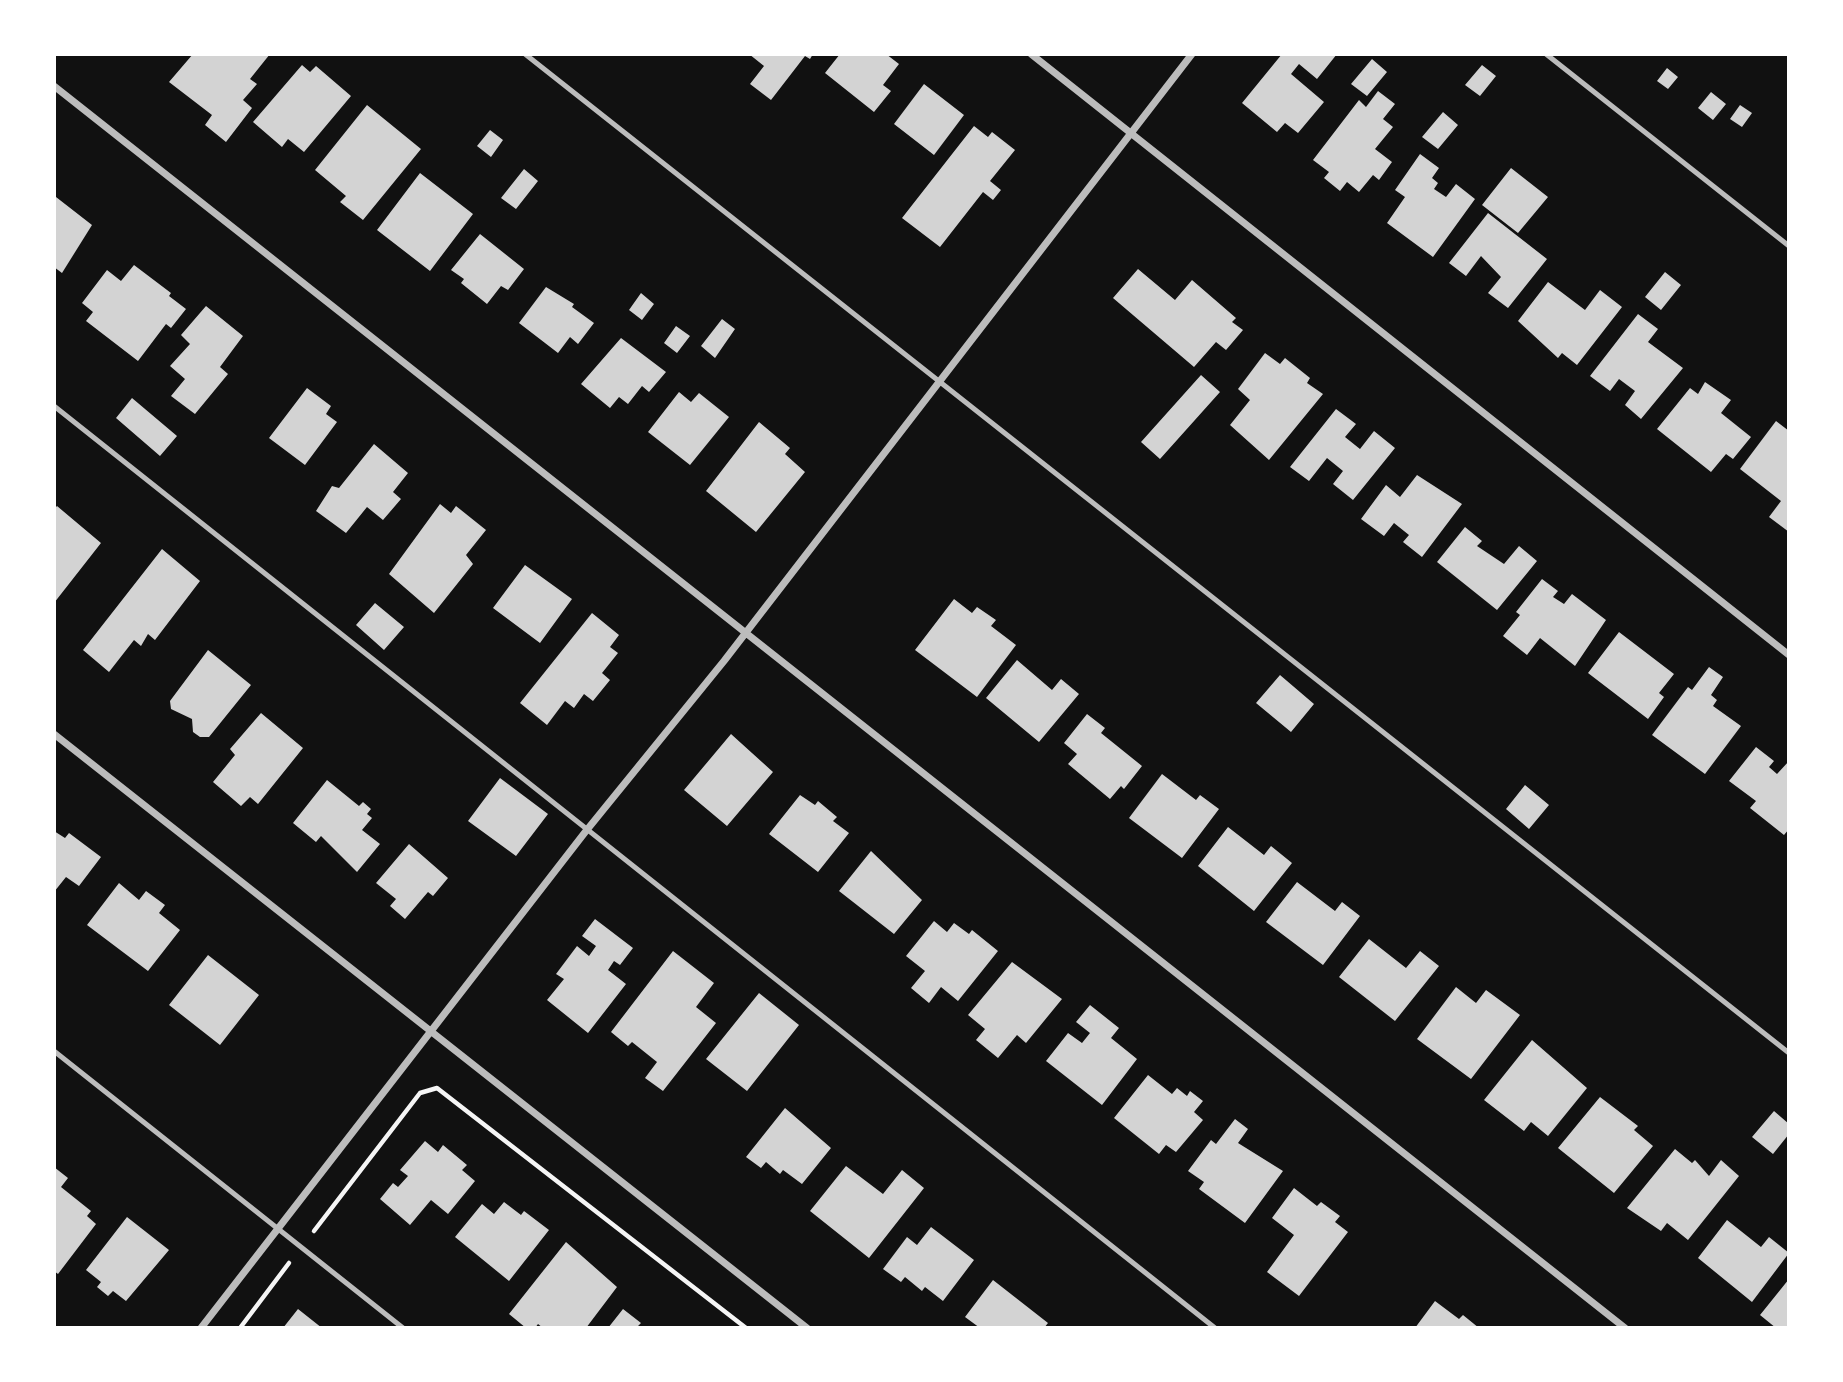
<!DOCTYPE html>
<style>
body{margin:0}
#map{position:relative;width:1843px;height:1382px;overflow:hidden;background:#111;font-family:"Noto Sans",sans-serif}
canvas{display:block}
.frame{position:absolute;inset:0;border:56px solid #fff;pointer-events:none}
</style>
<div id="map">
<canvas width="1843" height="1382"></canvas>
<div class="frame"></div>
</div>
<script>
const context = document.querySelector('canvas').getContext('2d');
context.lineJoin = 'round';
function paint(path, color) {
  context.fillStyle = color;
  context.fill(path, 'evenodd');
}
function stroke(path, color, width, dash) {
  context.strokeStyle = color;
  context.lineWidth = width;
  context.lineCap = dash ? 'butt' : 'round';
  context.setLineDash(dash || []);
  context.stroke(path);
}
const building = new Path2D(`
 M193,54h77l-20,25 7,5 -14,16 9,8 -26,34 -21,-17 7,-10 -43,-33z
 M749,54h64l-3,5 -5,-3 -34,44 -21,-16 14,-18z
 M840,54h46l13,10 -16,21 8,6 -17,21 -49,-39z
 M1282,54h55l-20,25 -18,-15 -8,10 33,28 -26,31 -13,-10 -8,9 -35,-29z
 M1372,59l15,13 -20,24 -16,-12z
 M302,65l8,7 6,-6 35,30 -47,56 -16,-13 -6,8 -29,-25z
 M1482,65l14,11 -16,20 -15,-11z
 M1667,68l11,9 -10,12 -11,-8z
 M924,84l40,31 -30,40 -40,-31z
 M1378,91l17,13 -12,15 10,8 -18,22 17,13 -13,18 -6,-5 -14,17 -12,-10 -7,9 -16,-13 5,-6 -16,-12 46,-60 7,7z
 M1711,92l15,12 -13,16 -15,-12z
 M367,105l54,44 -58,71 -23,-18 6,-6 -31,-26z
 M1740,105l12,8 -10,14 -12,-8z
 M1443,112l15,13 -20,24 -16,-12z
 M974,126l14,11 4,-5 23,18 -25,31 11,9 -8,10 -10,-8 -43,55 -38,-29z
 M490,130l13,10 -12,17 -14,-11z
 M1420,154l19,14 -7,10 6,5 -4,6 12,8 10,-13 19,15 -42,58 -46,-34 18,-26 -10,-7z
 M1511,168l37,29 -30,36 -36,-28z
 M524,169l14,12 -22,28 -15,-11z
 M420,173l53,41 -43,57 -53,-41z
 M56,197l36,28 -30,48 -8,-6z
 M1488,213l59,46 -39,49 -20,-15 13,-16 -20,-21 -15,20 -17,-13z
 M480,234l44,35 -16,21 -7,-4 -14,18 -26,-21 3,-4 -13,-9z
 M134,265l37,28 -2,3 17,13 -15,19 -5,-4 -28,37 -52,-40 7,-9 -11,-9 25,-33 14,11z
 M1138,269l37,31 17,-20 44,38 -4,4 11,8 -17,20 -10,-8 -22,25 -81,-69z
 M1665,272l16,13 -20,25 -16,-13z
 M1548,282l37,28 15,-20 22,17 -45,58 -15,-12 -4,5 -40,-37z
 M546,287l28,17 -2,3 22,16 -16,21 -8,-7 -12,16 -39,-30z
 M641,293l13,11 -12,16 -13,-10z
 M206,306l37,30 -23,31 8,7 -33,40 -24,-18 14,-17 -15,-13 20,-22 -9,-9z
 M1638,314l20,15 -10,13 35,26 -42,51 -16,-14 10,-14 -16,-12 -9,12 -20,-15z
 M722,319l13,10 -20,29 -14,-12z
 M676,326l14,10 -13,17 -13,-10z
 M621,338l45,34 -17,20 -7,-6 -14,18 -9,-7 -9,11 -29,-24z
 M1265,353l15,11 5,-6 25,20 -3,5 16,11 -54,66 -39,-35 20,-25 -12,-11z
 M1201,375l19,17 -60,67 -19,-17z
 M1705,382l26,18 -10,13 30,24 -18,22 -7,-5 -15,18 -54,-43 33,-41 8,6z
 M307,388l24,18 -5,8 11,8 -32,43 -36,-27z
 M679,392l12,10 8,-9 30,24 -39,48 -42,-33z
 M132,398l45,38 -17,20 -44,-38z
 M1336,409l20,15 -11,13 15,12 14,-18 21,17 -42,52 -20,-16 10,-13 -16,-13 -18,23 -19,-14z
 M1776,421l13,10v101l-20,-15 12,-16 -41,-32z
 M759,422l31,26 -5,6 20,18 -49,60 -50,-41z
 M374,444l34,29 -15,19 8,7 -18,21 -16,-13 -21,26 -30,-22 16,-25 7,2z
 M1417,475l45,29 -40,53 -19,-15 6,-7 -15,-12 -10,13 -23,-17 25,-34 14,12z
 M440,504l11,9 5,-7 30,24 -20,25 7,9 -39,49 -45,-39z
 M57,506l44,37 -47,60v-94z
 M1465,527l17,14 -5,5 27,18 15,-18 18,15 -40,49 -60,-48z
 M162,549l38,32 -45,59 -7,-6 -7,12 -7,-6 -25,32 -26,-22z
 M525,565l47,34 -32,44 -47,-35z
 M1542,579l16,12 -5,6 11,7 8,-10 34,26 -31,46 -35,-28 -13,17 -24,-19 17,-21 -4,-3z
 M954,599l18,14 5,-6 19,13 -5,6 25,19 -39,52 -62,-47z
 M375,603l29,24 -20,23 -28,-25z
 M592,613l27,22 -9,12 8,6 -16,20 8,7 -17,21 -9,-7 -10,14 -9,-7 -18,24 -27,-22z
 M1619,632l55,42 -15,19 5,4 -16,22 -60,-46z
 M208,650l43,35 -42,52h-9l-7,-5 -1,-13 -21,-10 -1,-8z
 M1017,660l35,30 9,-11 18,15 -40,48 -53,-44z
 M1709,667l14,10 -12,18 6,5 -4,6 28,20 -36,48 -53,-39 36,-48 4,3z
 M1280,675l34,29 -23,28 -35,-29z
 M261,713l42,35 -45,56 -8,-7 -9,9 -28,-24 22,-27 -5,-6z
 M1087,714l18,14 -4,5 41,33 -18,23 -3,-3 -11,13 -42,-35 9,-10 -13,-11z
 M731,734l42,38 -46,54 -43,-36z
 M1756,747l18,14 -5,6 8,7 12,-13v68l-5,6 -34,-27 6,-7 -27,-20z
 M1162,774l34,26 4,-5 19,14 -37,49 -53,-40z
 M500,778l48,36 -32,42 -48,-35z
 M327,780l32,26 4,-4 8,7 -4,5 5,4 -10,12 18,14 -23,28 -36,-36 -5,6 -23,-19z
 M1525,785l24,20 -20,24 -23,-20z
 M800,795l15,10 3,-4 19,16 -4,4 16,12 -31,39 -49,-38z
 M1228,827l36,28 7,-9 21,17 -38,48 -56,-45z
 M54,831l11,7 4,-5 32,24 -22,29 -13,-9 -12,15z
 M409,844l39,34 -15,18 -5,-4 -23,27 -15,-13 6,-7 -20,-16z
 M871,851l51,49 -28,34 -55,-43z
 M1297,882l38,29 7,-9 18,14 -37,49 -57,-43z
 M119,883l20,17 7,-9 19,14 -6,8 21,17 -32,41 -61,-46z
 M595,919l38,29 -13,17 -6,-4 -6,9 18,14 -38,49 -41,-33 17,-21 -8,-5 21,-28 12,10 7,-10 -14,-10z
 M934,921l13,11 7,-9 15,11 3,-4 26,21 -40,50 -17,-14 -12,16 -18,-15 14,-17 -19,-15z
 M1369,939l37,29 14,-17 19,15 -44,55 -56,-44z
 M673,951l41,32 -18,24 20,16 -53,68 -18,-13 12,-16 -25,-20 -4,4 -17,-14z
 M208,955l51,40 -39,50 -51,-40z
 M1012,962l50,37 -36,44 -9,-8 -19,23 -22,-18 9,-11 -17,-14z
 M1456,987l20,16 10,-13 34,25 -49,64 -54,-40z
 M759,993l40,32 -52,66 -41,-32z
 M1090,1005l29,23 -8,10 26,21 -35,46 -56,-44 22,-28 14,10 8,-10 -14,-11z
 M1532,1040l55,48 -39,48 -17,-14 -7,9 -40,-31z
 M1148,1075l24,19 5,-6 10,8 3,-5 13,10 -9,11 9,8 -27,32 -10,-7 -7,9 -45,-36z
 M1600,1097l38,29 -4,4 19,16 -39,47 -56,-45z
 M785,1108l46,40 -29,36 -19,-14 -3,4 -14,-12 -5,6 -15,-11z
 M1774,1111l15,13v10l-16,20 -21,-17z
 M1235,1119l13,10 -10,14 45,28 -38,52 -46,-34 5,-7 -16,-11 23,-31 5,4z
 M425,1141l13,11 5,-7 24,20 -5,5 13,11 -27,33 -17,-14 -21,25 -30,-26 13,-16 5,4 10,-11 -8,-6z
 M1675,1149l17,14 3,-3 14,16 12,-16 18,16 -51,64 -21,-17 -6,8 -34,-23z
 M846,1166l37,28 19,-24 22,18 -55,70 -59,-47z
 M54,1167l14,11 -7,9 30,24 -4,5 9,8 -38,50 -4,-3z
 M1294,1188l23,18 4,-4 19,14 -5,6 13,10 -49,64 -32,-24 27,-37 -22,-17z
 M504,1202l17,13 3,-4 25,19 -40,51 -54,-44 27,-33 12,10z
 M127,1217l42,33 -43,51 -13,-10 -5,5 -11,-9 4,-5 -15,-12z
 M1727,1220l34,27 8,-10 20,16 -37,49 -54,-44z
 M931,1227l43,33 -31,41 -18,-14 -3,4 -17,-14 -4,5 -18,-13 24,-32 10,8z
 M566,1242l51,45 -31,41h-43l-5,-4 -3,4h-9l-17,-14z
 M1789,1279v49h-13l-16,-13z
 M993,1280l55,43 -4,5h-64l-15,-11z
 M1435,1301l24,18 4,-4 16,13h-64z
 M298,1309l24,19h-39z
 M623,1309l18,14 -5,5h-28z`);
const path = new Path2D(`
 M314,1231l106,-138 17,-5 309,240
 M240,1328l49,-65`);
const service = new Path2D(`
 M525,54l1264,999
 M1546,54l243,192
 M54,406l1161,922
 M54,1051l349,277`);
const minor = new Path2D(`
 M1031,54l758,601
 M54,86l1571,1242
 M54,734l753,594
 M201,1328l385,-497 138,-170 468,-607`);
paint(building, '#d3d3d3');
stroke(path, '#f5f5f5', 4.5);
stroke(service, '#bcbcbc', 5);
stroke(minor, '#bcbcbc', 7);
</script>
